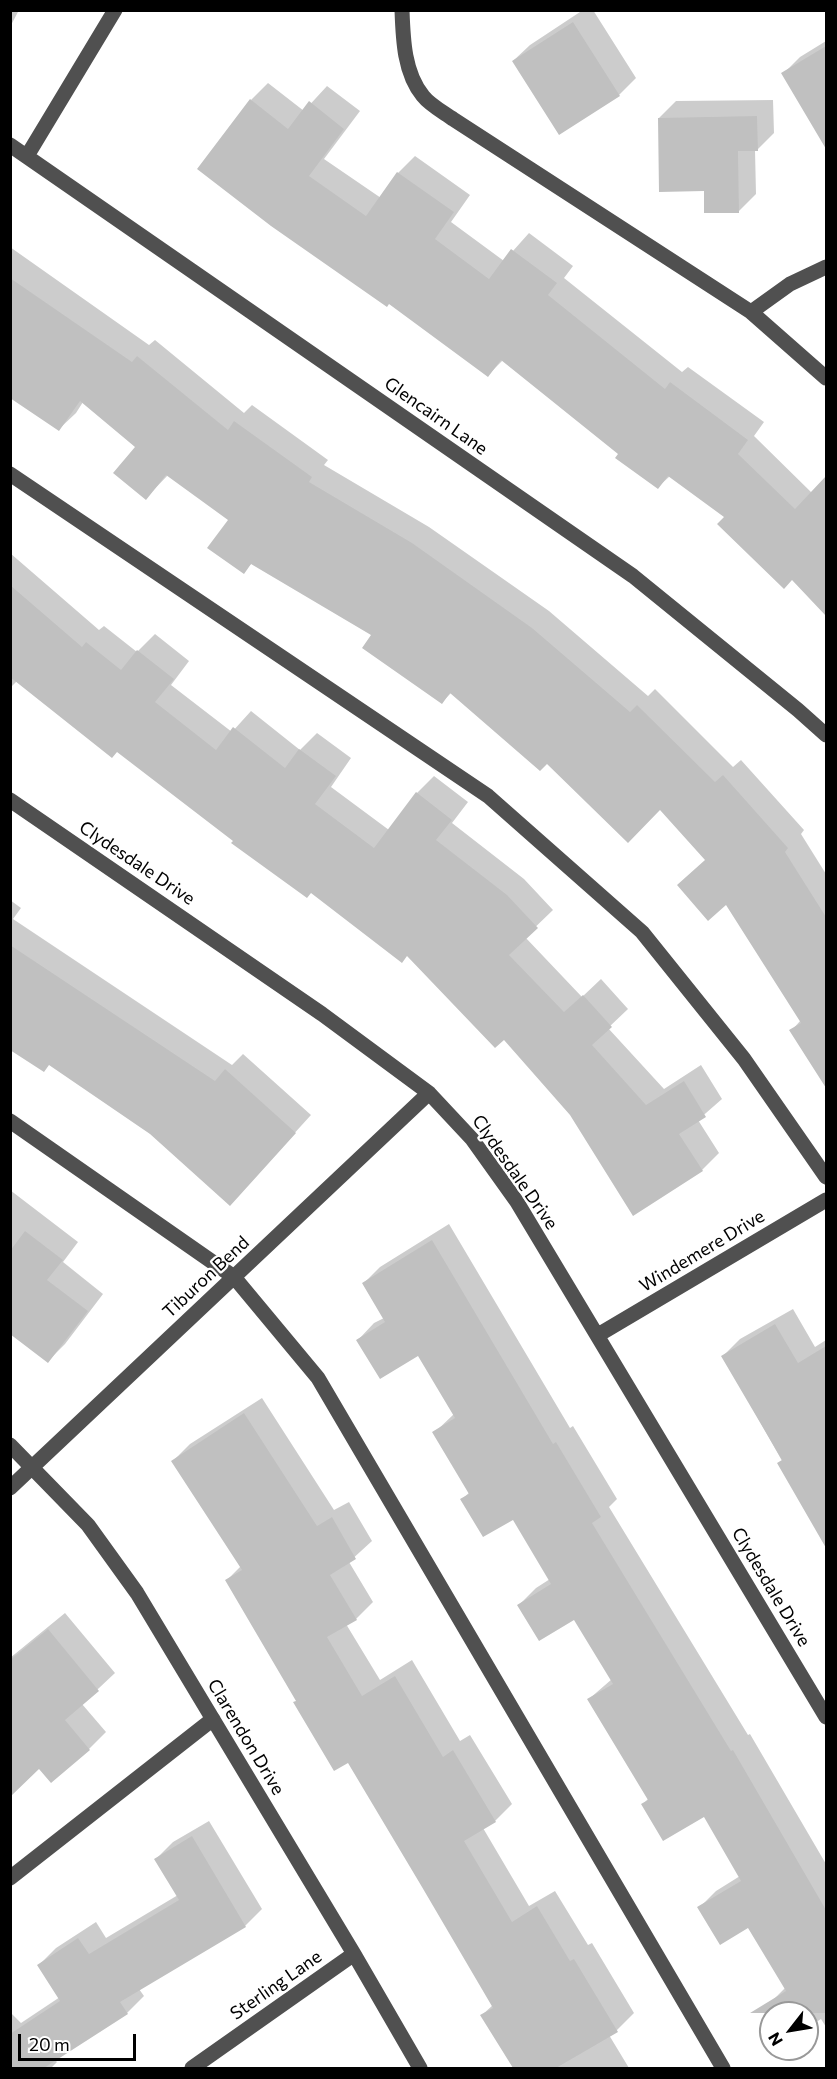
<!DOCTYPE html>
<style>
body{margin:0}
#map{position:relative;width:837px;height:2079px;overflow:hidden;background:#fff;font-family:Commissioner,sans-serif}
canvas{display:block}
.frame{position:absolute;inset:0;border:12px solid #000;pointer-events:none}
.north{position:absolute;left:759px;top:2001px;width:60px;height:60px;box-sizing:border-box;background:#fff;border:2px solid #999;border-radius:50%;rotate:239deg;font-size:16px;font-weight:700;line-height:24px;text-align:center;color:#000}
.north::after{content:'';display:block;margin:auto;width:21px;height:27px;background:#000;clip-path:polygon(50% 0,100% 100%,50% 72%,0 100%)}
.scale{position:absolute;left:18px;top:2034px;width:118px;height:27px;box-sizing:border-box;border:3px solid #000;border-top:0;padding-left:8px;font-size:18px;line-height:21px;white-space:nowrap;color:#000;-webkit-text-stroke:4px #fff;paint-order:stroke}
</style>
<div id="map">
<canvas width="837" height="2079"></canvas>
<div class="frame"></div>
<div class="north">N</div>
<div class="scale">20 m</div>
</div>
<script>
const context = document.querySelector('canvas').getContext('2d');
context.lineJoin = 'round';
function paint(path, color) {
  context.fillStyle = color;
  context.fill(path, 'evenodd');
}
function stroke(path, color, width, dash) {
  context.strokeStyle = color;
  context.lineWidth = width;
  context.lineCap = dash ? 'butt' : 'round';
  context.setLineDash(dash || []);
  context.stroke(path);
}
function write(font, color, halo, rows, align = 'center') {
  context.font = font + ' Commissioner,sans-serif';
  context.lineWidth = 4.5;
  context.setLineDash([]);
  context.textBaseline = 'middle';
  context.strokeStyle = halo;
  context.fillStyle = color;
  for (const [text, x, y, turn = 0] of rows) {
    context.save();
    context.translate(x, y);
    context.rotate((+turn || 0) * Math.PI / 180);
    context.textAlign = isNaN(turn) ? turn : align;
    if (halo) context.strokeText(text, 0, 0);
    context.fillText(text, 0, 0);
    context.restore();
  }
}
const shadow = new Path2D(`
 M10,10h9l-9,17z
 M583,10h10l43,68 -17,17 -106,-34 17,-16z
 M826,41v105l-43,-72 17,-17z
 M268,83l36,28 23,-25 33,25 -36,48 57,39 17,-25 17,-17 55,39 -19,27 53,39 25,-28 44,33 -9,12 118,94 6,-5 76,55 -10,14 58,57 14,-15v65l-42,44 -58,-70 -56,-41 -12,11 -38,-33 -117,-94 -15,15 -99,-72 -138,-203z
 M773,100l1,33 -17,17h-2l1,44 -17,17 -33,-21 -47,-72 17,-17z
 M10,247l139,98 6,-5 89,73 8,-8 76,55 -4,5 105,62 120,84 99,85 7,-7 78,78 8,-7 63,70 -3,4 25,40v208l-1,1 -34,-52 10,-11 -95,-161 -46,-51 -113,-46 -96,-69 -9,9 -69,-67 -121,-72 -9,9 -13,-53 -62,-44 -22,23 -8,-52 -55,-44 -7,11 -17,16 -49,-33z
 M10,553l89,77 5,-4 33,26 18,-18 34,27 -18,24 61,47 19,-21 49,39 17,-17 34,25 -20,29 58,43 28,-37 17,-17 34,26 -16,21 72,56 29,31 -28,27 57,60 19,-18 27,30 -20,19 56,61 37,-24 21,34 -24,21 21,33 -17,17 -131,-56 -67,-76 -96,-84 -173,-114 -117,-90 -101,-69 -5,5 -2,-1z
 M10,900l11,8 -8,11 219,146 11,-11 68,61 -81,89 -79,-71 -101,-69 -40,-16z
 M10,1190l68,52 -15,20 40,32 -38,50 -17,17 -38,-29z
 M449,1224l121,204 3,-2 44,73 -8,8 139,228 2,-1 76,130v163l-5,-8 -14,9v-15h-29l-7,-11 15,-15 -38,-61 -49,-18 17,-17 24,-15 -36,-61 -61,-11 6,-6 -60,-99 23,-20 -37,-61 -56,-13 17,-17 14,-9 -37,-61 -51,-19 8,-7 -36,-59 20,-19 -36,-60 -60,-14 16,-17 10,-5 -21,-34 17,-17z
 M793,1309l22,38 11,-7v199l-103,-183 17,-17z
 M262,1398l72,112 15,-8 23,39 -23,21 24,40 -17,17 -10,5 34,56 32,-20 48,81 10,-6 42,69 -17,17 -12,7 46,78 26,-15 33,54 4,-2 42,70 -17,17 -8,5 20,33h-115l-32,-53 11,-10 -145,-244 -51,-61 -70,-120 14,-14 -68,-105 17,-17z
 M65,1613l50,60 -33,31 24,28 -17,17 -49,18 -30,28v-137z
 M209,1821l53,88 -17,17 -106,63 5,7 -17,17 -72,47 2,2 -6,6h-41v-56l11,11 39,-26 -21,-32 17,-17 40,-26 10,16 72,-43 -22,-36 17,-17z`);
const building = new Path2D(`
 M573,22l47,74 -61,39 -47,-74z
 M826,46v103l-45,-76z
 M250,99l38,30 21,-28 35,28 -35,47 57,40 31,-44 57,40 -19,27 54,40 22,-30 46,34 -9,12 117,94 5,-7 78,58 -10,14 57,55 31,-33v140l-34,-36 -8,9 -67,-65 7,-7 -56,-41 -10,13 -43,-31 3,-4 -117,-94 -13,17 -99,-73 -2,3 -116,-81 -74,-57z
 M757,116l1,35h-20l1,62h-35v-22l-45,1 -1,-74z
 M10,278l122,84 5,-6 91,74 6,-9 78,56 -3,5 103,61 120,85 98,84 7,-7 78,77 8,-7 65,73 -3,4 41,65v171l-37,-58 12,-7 -75,-118 -18,16 -31,-36 28,-25 -45,-50 -32,33 -81,-79 -7,7 -90,-78 -8,11 -80,-56 9,-13 -120,-71 -7,10 -37,-26 21,-28 -62,-45 -20,25 -33,-27 22,-26 -55,-46 -21,30 -49,-33z
 M10,585l72,62 4,-5 35,28 16,-20 37,29 -19,23 61,48 17,-23 52,41 14,-19 37,27 -21,28 59,44 42,-56 36,28 -16,20 71,55 31,33 -29,27 55,57 19,-17 29,32 -20,18 54,60 38,-24 22,36 -27,17 24,37 -70,45 -63,-101 -66,-75 -9,8 -88,-92 -5,7 -91,-70 -4,5 -76,-55 2,-2 -116,-89 -5,6 -102,-81z
 M10,945l205,136 10,-12 71,64 -66,73 -80,-72 -101,-69 -5,7 -34,-22z
 M25,1231l38,29 -16,20 41,31 -40,52 -38,-29v-83z
 M432,1240l121,204 3,-2 45,75 -9,6 139,228 2,-1 93,160v103h-76l36,-22 -38,-63 -28,17 -23,-38 44,-26 -37,-64 -41,24 -22,-37 7,-4 -61,-101 26,-15 -39,-64 -35,21 -22,-36 34,-21 -38,-64 -30,17 -23,-38 9,-5 -37,-62 23,-14 -37,-62 -38,23 -24,-39 29,-18 -23,-39z
 M775,1324l23,39 28,-17v202l-49,-85 5,-3 -61,-104z
 M244,1413l73,113 15,-9 24,42 -26,16 27,45 -30,17 35,59 33,-20 48,81 10,-7 43,72 -32,19 48,81 25,-16 33,55 4,-2 44,73 -62,36h-43l-33,-53 13,-7 -71,-121 -74,-124 -14,8 -41,-69 3,-1 -71,-121 17,-10 -71,-109z
 M48,1629l51,62 -34,29 25,30 -39,33 -12,-14 -29,28v-137z
 M192,1836l54,91 -126,75 8,12 -84,54h-34v-34l50,-33 -23,-36 41,-27 11,16 90,-54 -25,-41z`);
const minor = new Path2D(`
 M402,10c1,29 2,63 21,86 7,9 20,16 30,23l298,193 75,66
 M10,145l623,431 165,134 28,25
 M27,156l88,-146
 M751,312l39,-28 36,-17
 M10,474l478,322 154,136 102,127 82,118
 M10,800l312,214 107,79 43,46 45,63 309,515
 M10,1121l224,156 84,101 405,690
 M598,1335l228,-135
 M10,1445l78,80 49,68 217,361 66,114
 M10,1488l419,-395
 M10,1878l203,-159
 M192,2068l162,-114`);
const streetNames = [
 ["Glencairn Lane",436,416,35],
 ["Clydesdale Drive",137,863,34],
 ["Clydesdale Drive",515,1172,55],
 ["Windemere Drive",702,1251,-31],
 ["Tiburon Bend",206,1277,-43],
 ["Clydesdale Drive",771,1587,59],
 ["Clarendon Drive",246,1737,59],
 ["Sterling Lane",276,1985,-35]
];
paint(shadow, '#0003');
paint(building, '#c0c0c0');
stroke(minor, '#505050', 15);
write('18px', '#000', '#fff', streetNames);
</script>
